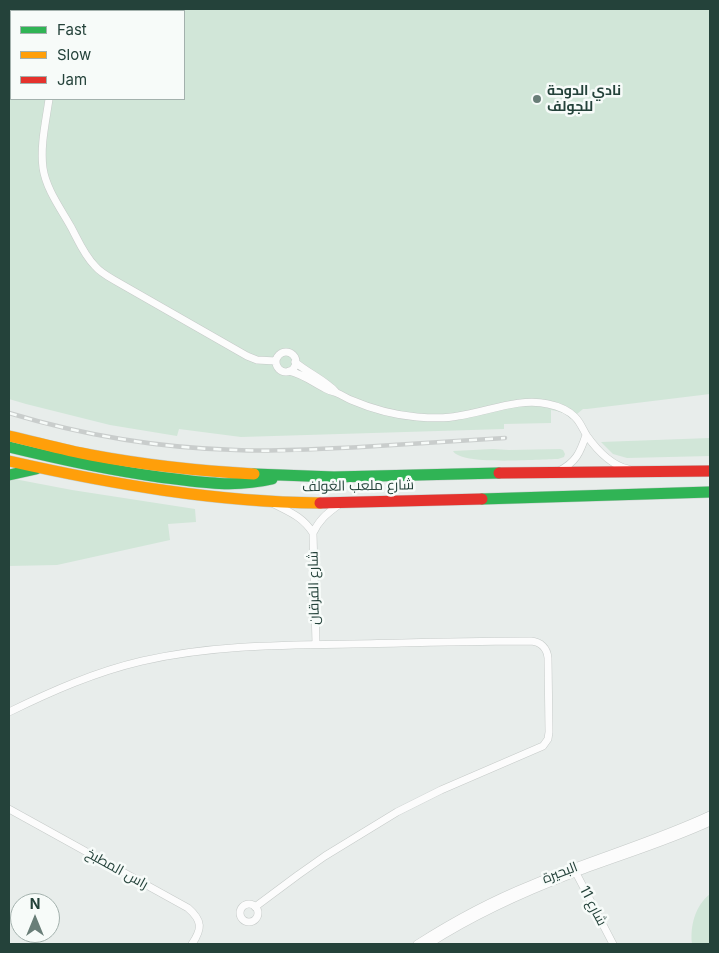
<!DOCTYPE html>
<meta charset="utf-8">
<style>
body{margin:0}
#map{position:relative;width:719px;height:953px;overflow:hidden;background:#e8edeb;font-family:Inter,sans-serif}
canvas{display:block}
.frame{position:absolute;inset:0;border:10px solid #24423a;pointer-events:none}
.legend{position:absolute;left:10px;top:10px;width:175px;height:90px;box-sizing:border-box;background:#f7fbf9;border:1px solid #a3b1ad;margin:0;padding:6px 9px;list-style:none;font-size:15px;color:#24423a}
.legend li{display:flex;align-items:center;gap:10px;height:25px}
.legend b{width:25px;border:1px solid #a3b1ad}
.north{position:absolute;left:10px;top:893px;width:50px;height:50px;box-sizing:border-box;background:#f7fbf9;border:1px solid #a3b1ad;border-radius:50%;rotate:0deg;font-size:14px;font-weight:700;line-height:20px;text-align:center;color:#24423a}
.north::after{content:'';display:block;margin:auto;width:18px;height:22px;background:#697e78;clip-path:polygon(50% 0,100% 100%,50% 72%,0 100%)}
</style>
<div id="map">
<canvas width="719" height="953"></canvas>
<div class="frame"></div>
<ul class="legend">
<li><b style="height:6px;background:#30b455"></b>Fast</li>
<li><b style="height:6px;background:#ff9f0a"></b>Slow</li>
<li><b style="height:6px;background:#e5322d"></b>Jam</li>
</ul>
<div class="north">N</div>
</div>
<script>
const context = document.querySelector('canvas').getContext('2d');
context.lineJoin = 'round';
function paint(path, color) {
  context.fillStyle = color;
  context.fill(path, 'evenodd');
}
function stroke(path, color, width, dash) {
  context.strokeStyle = color;
  context.lineWidth = width;
  context.lineCap = dash ? 'butt' : 'round';
  context.setLineDash(dash || []);
  context.stroke(path);
}
function write(font, color, halo, rows, align = 'center') {
  context.font = font + ' Inter,Cairo,sans-serif';
  context.lineWidth = 5;
  context.setLineDash([]);
  context.textBaseline = 'middle';
  context.strokeStyle = halo;
  context.fillStyle = color;
  for (const [text, x, y, turn = 0] of rows) {
    context.save();
    context.translate(x, y);
    context.rotate((+turn || 0) * Math.PI / 180);
    context.textAlign = isNaN(turn) ? turn : align;
    if (halo) context.strokeText(text, 0, 0);
    context.fillText(text, 0, 0);
    context.restore();
  }
}
const green = new Path2D(`
 M17,9h693v385l-123,15h-4l-12,10c-5,-6 -12,-8 -20,-9v13l-47,1v5l-263,8 -62,-8 -2,7 -67,-11 -84,-21 -17,-5v-328h2v28h173v-88h-167z
 M710,438v18l-83,2 -14,-4 -12,-12z
 M493,449l16,1 51,-1 3,1 2,4 -1,3 -6,2c-19,0 -96,7 -105,-8z
 M9,478l63,12 123,19 1,13 -28,2 2,16 -113,25 -48,1z
 M710,894v50h-18c-2,-18 3,-38 18,-50z`);
const street = new Path2D(`
 M9,63l2,1
 M49,99c-3,22 -9,46 -6,69 3,21 18,41 28,59 7,13 13,28 24,39 5,6 12,10 19,14l133,76 10,4 19,1
 M276 362a10 10 0 1 1 20 0a10 10 0 1 1-20 0Z
 M295,362c13,11 30,18 41,30
 M289,371c14,3 25,12 37,18 4,2 8,3 11,4 5,2 9,5 14,7 21,9 43,15 66,17 13,1 28,2 41,-1 29,-4 62,-19 90,-12 10,2 20,6 27,13 6,6 8,13 12,19 10,14 24,29 41,33
 M559,471c17,-9 21,-18 27,-36
 M272,503c17,9 30,13 41,30
 M316,644l-3,-111c7,-15 15,-20 28,-30
 M9,712c43,-21 86,-40 133,-51 70,-16 140,-16 211,-17 59,-1 118,-3 178,-3 10,1 16,7 17,17l1,74 -1,7 -5,7 -102,44 -44,22 -72,44 -27,19 -43,32
 M9,809l179,99c15,13 14,21 4,36
 M574,869l39,75
 M240 913a9 9 0 1 1 18 0a9 9 0 1 1-18 0Z
 M417,944c36,-23 75,-44 115,-60 59,-25 120,-42 178,-69
 M429,944c45,-29 96,-52 146,-71 45,-17 92,-31 135,-51`);
const fast = new Path2D(`
 M9,447c49,12 99,23 150,30 38,5 75,11 113,2
 M254,474l80,3 165,-4
 M9,475l27,-6
 M482,499l228,-7`);
const slow = new Path2D(`
 M9,436c27,6 54,14 82,19 53,10 108,16 163,19
 M9,461c102,23 206,41 311,42`);
const jam = new Path2D(`
 M499,473l211,-2
 M320,503l162,-4`);
const rail = new Path2D(`
 M9,413c73,22 150,35 227,37 42,2 83,-1 125,-3 48,-3 96,-6 144,-9`);
const markers = [
 [537,99,5,"#697e78"]
];
const poiNames = [
 ["نادي الدوحة",547,91],
 ["للجولف",547,107]
];
const streetNames = [
 ["شارع ملعب الغولف",358,486,-1],
 ["شارع الفرقان",314,588,-91],
 ["راس المطبخ",117,869,29],
 ["البحيرة",560,873,-21],
 ["شارع 11",593,906,63]
];
paint(green, '#d1e6d8');
stroke(street, '#c5cac8', 8);
stroke(fast, '#c3ccc9', 12);
stroke(slow, '#c3ccc9', 12);
stroke(jam, '#c3ccc9', 12);
stroke(street, '#fcfcfc', 7);
stroke(fast, '#30b455', 11);
stroke(slow, '#ff9f0a', 11);
stroke(jam, '#e5322d', 11);
stroke(rail, '#c9cdcc', 4.5);
stroke(rail, '#f7fbf9', 2.5, [8]);
for (const [x, y, r, color] of markers) {
  const dot = new Path2D();
  dot.arc(x, y, r, 0, 2 * Math.PI);
  context.fillStyle = color;
  context.fill(dot);
  stroke(dot, '#f7fbf9', 2);
}
write('bold 14px', '#24423a', '#f7fbf9', poiNames, 'left');
write('14px', '#24423a', '#f7fbf9', streetNames);
</script>
